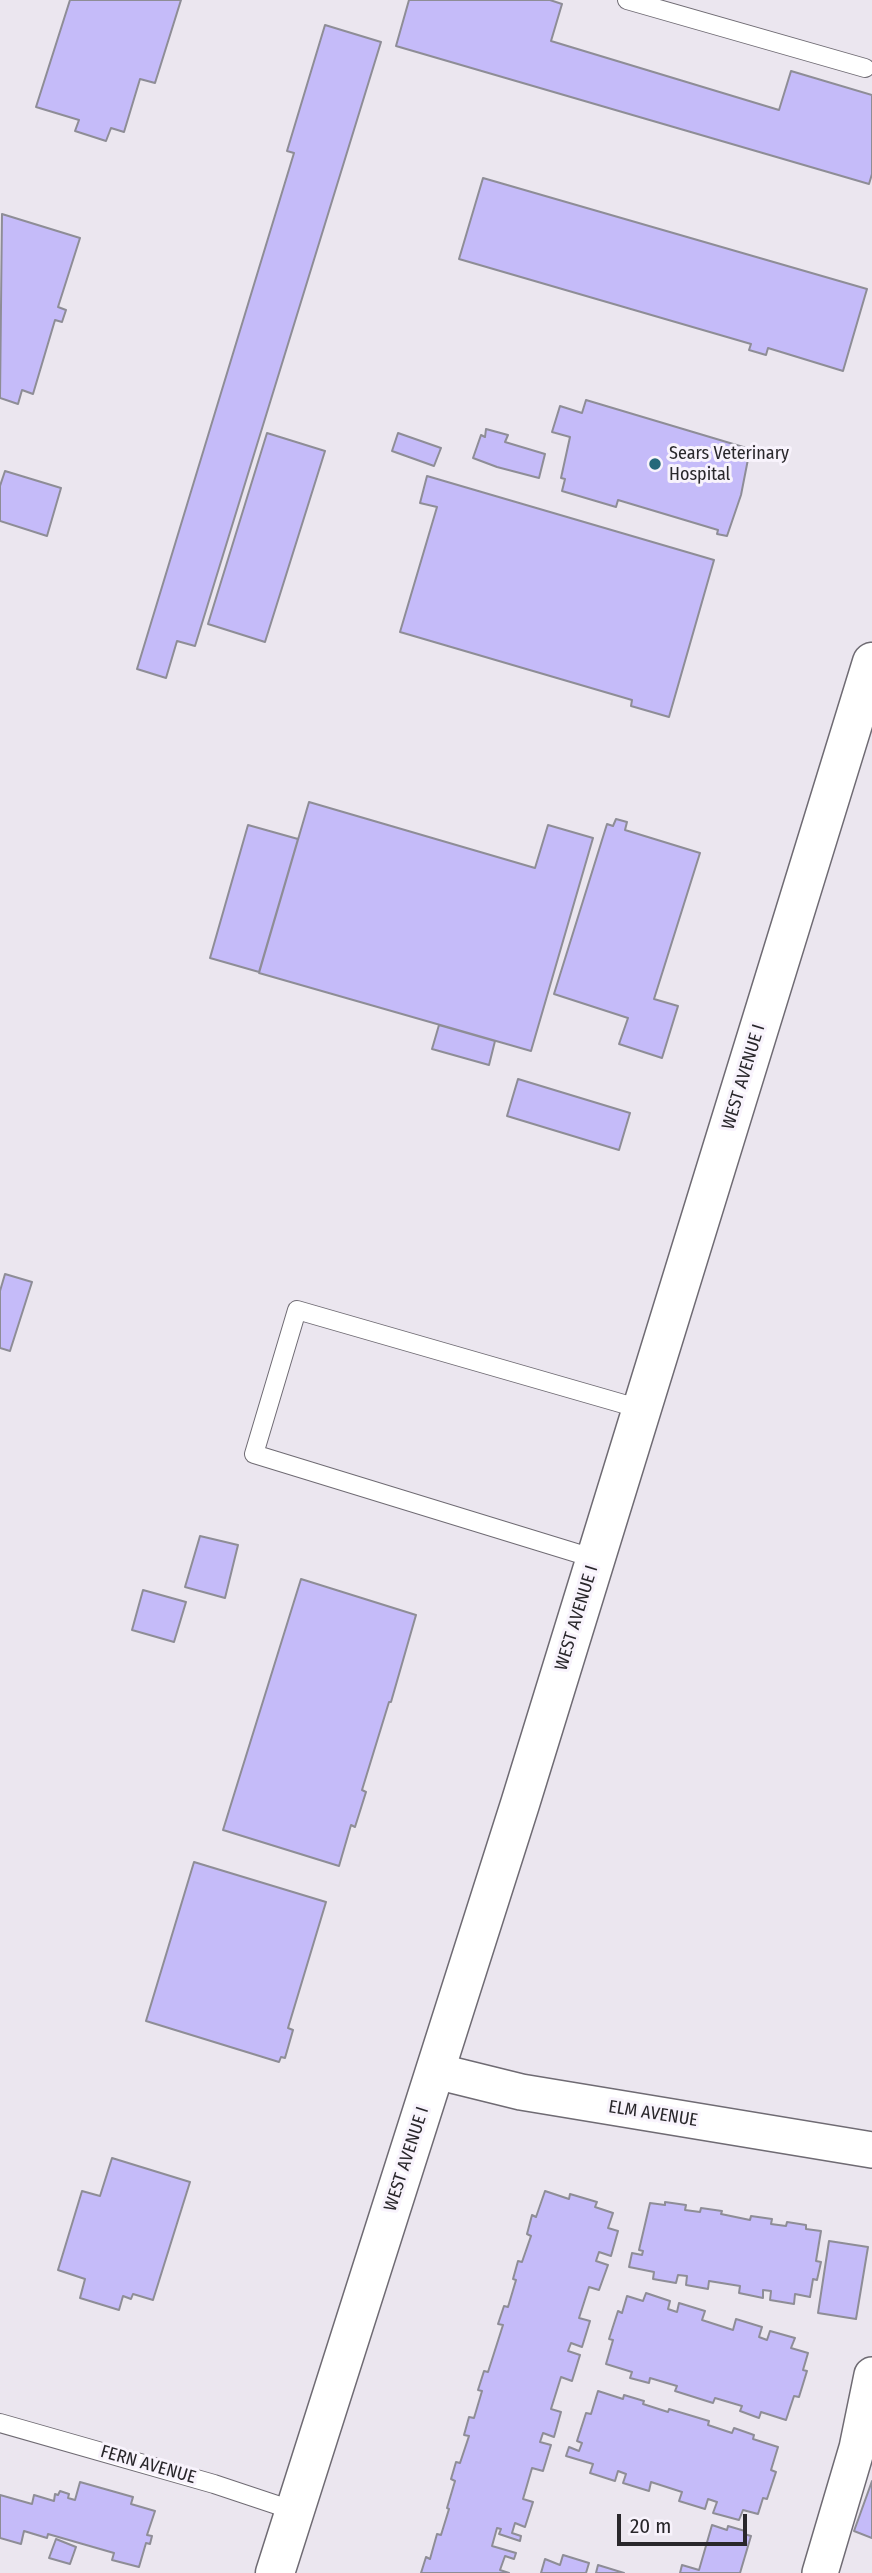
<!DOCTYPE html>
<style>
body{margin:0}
#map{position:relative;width:872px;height:2573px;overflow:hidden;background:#ebe6ef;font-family:"Fira Sans Condensed",sans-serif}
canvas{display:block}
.scale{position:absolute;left:617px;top:2514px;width:130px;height:32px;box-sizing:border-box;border:4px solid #29272b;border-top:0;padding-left:9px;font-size:21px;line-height:24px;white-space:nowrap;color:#29272b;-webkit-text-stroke:5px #f8f3fc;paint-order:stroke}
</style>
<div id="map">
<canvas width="872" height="2573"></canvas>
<div class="scale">20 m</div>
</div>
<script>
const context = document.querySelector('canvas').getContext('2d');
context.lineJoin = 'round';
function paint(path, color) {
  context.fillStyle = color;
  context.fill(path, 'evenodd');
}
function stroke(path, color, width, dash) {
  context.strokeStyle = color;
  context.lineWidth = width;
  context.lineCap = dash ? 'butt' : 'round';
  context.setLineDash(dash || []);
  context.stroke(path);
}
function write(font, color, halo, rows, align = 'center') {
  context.font = font + ' "Fira Sans Condensed",sans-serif';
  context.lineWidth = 6;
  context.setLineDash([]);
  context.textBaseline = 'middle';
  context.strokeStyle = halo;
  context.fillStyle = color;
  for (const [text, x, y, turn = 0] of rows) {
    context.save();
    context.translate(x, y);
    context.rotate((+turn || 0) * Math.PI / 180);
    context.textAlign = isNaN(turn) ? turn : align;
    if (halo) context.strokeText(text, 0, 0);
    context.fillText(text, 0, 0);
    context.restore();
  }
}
const building = new Path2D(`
 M70,0h111l-26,83 -15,-4 -16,53 -13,-4 -5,13 -31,-10 4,-11 -43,-13z
 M409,0h141l12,4 -11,37 228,69 12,-39 81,24v79l-3,10 -473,-138z
 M325,25l56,17 -186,604 -18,-5 -11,37 -29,-9 157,-516 -7,-2z
 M483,178l384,111 -24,82 -75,-23 -2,7 -17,-5 2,-6 -292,-85z
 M2,214l78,24 -22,69 8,3 -4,12 -7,-2 -22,74 -11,-4 -4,14 -18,-6z
 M586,400l164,49 -9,46 -14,41 -10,-2 1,-4 -100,-30 -2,7 -54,-16 3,-12 -4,-1 9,-41 -18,-5 8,-26 22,7z
 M486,429l22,6 -3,7 40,12 -6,24 -42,-11 -24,-9 8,-23 4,2z
 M267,433l58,18 -60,191 -57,-18z
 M398,433l43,15 -7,18 -42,-15z
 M5,471l56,17 -14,48 -47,-15v-35z
 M427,476l287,84 -45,157 -38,-11 1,-6 -232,-68 37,-125 -17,-4z
 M309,802l226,66 13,-43 45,13 -62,213 -272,-78z
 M616,819l11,3 -2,8 75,23 -46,146 24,7 -16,52 -43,-14 9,-26 -74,-24 53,-170 6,2z
 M248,825l50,14 -39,133 -49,-14z
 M439,1025l56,16 -6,24 -57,-16z
 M518,1079l112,34 -11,37 -112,-34z
 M5,1274l27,8 -22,69 -10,-3v-57z
 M200,1536l38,9 -13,53 -40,-11z
 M301,1579l115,36 -25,87h-2l-27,88 4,2 -11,35 -4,-2 -12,41 -116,-36z
 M143,1590l43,12 -12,40 -42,-12z
 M194,1862l132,40 -38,126 5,2 -8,28 -4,-1 -2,5 -133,-41z
 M112,2158l78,24 -37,118 -20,-6 -2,5 -8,-3 -4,14 -39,-12 5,-19 -27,-9 24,-79 18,5z
 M545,2191l24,8 1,-5 27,8 -2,5 18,6 -5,15 10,3 -7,25 -12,-4 -3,9 12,4 -9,25 -10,-3 -10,31 11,3 -8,26 -11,-4 -3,8 12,4 -8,26 -11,-4 -10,32 10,3 -7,25 -11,-4 -3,9 11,3 -8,26 -11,-3 -9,31 10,3 -8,25 -10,-4 -3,10 9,3 -1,5 -21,-7 2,-5 -4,-1 -5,18 24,7 -2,6 -9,-3 -5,14 9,3h-88l5,-16 4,2 7,-25 4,1 8,-26 -2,-1 8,-27 -4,-2 5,-17 4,1 9,-27 -5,-1 5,-18 5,1 8,-27 -4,-1 6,-19 4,1 15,-47 -5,-1 6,-18 4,1 8,-27 -3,-1 5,-18 4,1 9,-26 -4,-2 5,-19 4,2z
 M665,2202l21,3 -1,5 15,2 1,-4 21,3 -1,3 29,6 1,-4 21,3 -1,5 15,2 1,-4 19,3v4l15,2 -5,30 5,1 -4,18 -4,-1 -3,18 -15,-3 -1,10 -24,-4 1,-9 -8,-1v8l-24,-5 1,-7 -31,-5 -1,8 -22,-4 1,-9 -9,-1 -2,8 -23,-4 1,-7 -25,-5 3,-14 10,2 1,-4 -4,-1 11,-47 15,2z
 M829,2241l39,6 -12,72 -38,-6z
 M646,2293l24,8 -2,8 9,3 2,-9 26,8 -3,9 31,10 3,-11 26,8 -3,10 8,3 3,-9 25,7 -4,10 17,5 -5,17 4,1 -8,26 -5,-1 -8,24 -25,-8 -2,6 -19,-7 2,-5 -27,-8 -2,5 -38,-12 2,-5 -27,-8 -1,5 -19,-5 2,-6 -26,-8 7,-24 -4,-1 9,-28 4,2 5,-17 16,5z
 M598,2391l25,8 1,-4 20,6 -1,3 25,8 1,-3 40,12 -1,4 24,8 2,-5 20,7 -1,4 25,8 -7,23 5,2 -9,27 -4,-1 -5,16 -15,-4 -4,10 -26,-7 4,-11 -9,-3 -3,10 -26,-8 3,-9 -31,-10 -2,9 -26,-8 3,-9 -8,-3 -3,10 -25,-8 3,-9 -27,-8 3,-9 10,4 3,-8 -5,-2 9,-28 5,1z
 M872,2481v57l-18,-7z
 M80,2482l53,15 -2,7 24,7 -8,24 5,1 -2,8 -4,-1 -7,24 -27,-7 2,-7 -66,-19 -1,4 -23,-7 -3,13 -21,-6v-43l32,9 2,-9 20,6 1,-7 3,1 2,-4 9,3 -1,4 7,2z
 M712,2525l15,5 1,-4 17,5 -1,3 7,2 -11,37h-60l2,-8 17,5z
 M56,2539l20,8 -6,17 -21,-6z
 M563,2555l26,8 -3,10h-45l4,-14 15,6z
 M598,2565l26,8h-28z`);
const service = new Path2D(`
 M627,0l238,68
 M596,1559l-342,-105 43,-144 344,99
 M0,2423l214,61 81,27`);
const minor = new Path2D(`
 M436,2071l85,21 351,58
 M820,2573l37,-125 15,-73`);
const primary = new Path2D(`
 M275,2573l245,-769 352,-1142`);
const markers = [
 [655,464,7,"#25697a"]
];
const poiNames = [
 ["Sears Veterinary",669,454],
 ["Hospital",669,475]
];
const streetNames = [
 ["WEST AVENUE I",744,1077,-73],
 ["WEST AVENUE I",577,1618,-73],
 ["ELM AVENUE",653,2114,9],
 ["WEST AVENUE I",407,2159,-72],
 ["FERN AVENUE",148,2465,16]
];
paint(building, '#c5bbf9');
stroke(building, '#8e8d96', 2);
stroke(service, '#6f6b73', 20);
stroke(minor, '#6f6b73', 38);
stroke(primary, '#6f6b73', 41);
stroke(service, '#fff', 18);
stroke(minor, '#fff', 35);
stroke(primary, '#fff', 38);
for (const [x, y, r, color] of markers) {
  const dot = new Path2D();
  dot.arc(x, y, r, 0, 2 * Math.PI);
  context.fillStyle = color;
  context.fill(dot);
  stroke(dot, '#f8f3fc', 2.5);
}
write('18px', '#29272b', '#f8f3fc', poiNames, 'left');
write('18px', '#29272b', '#f8f3fc', streetNames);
</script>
